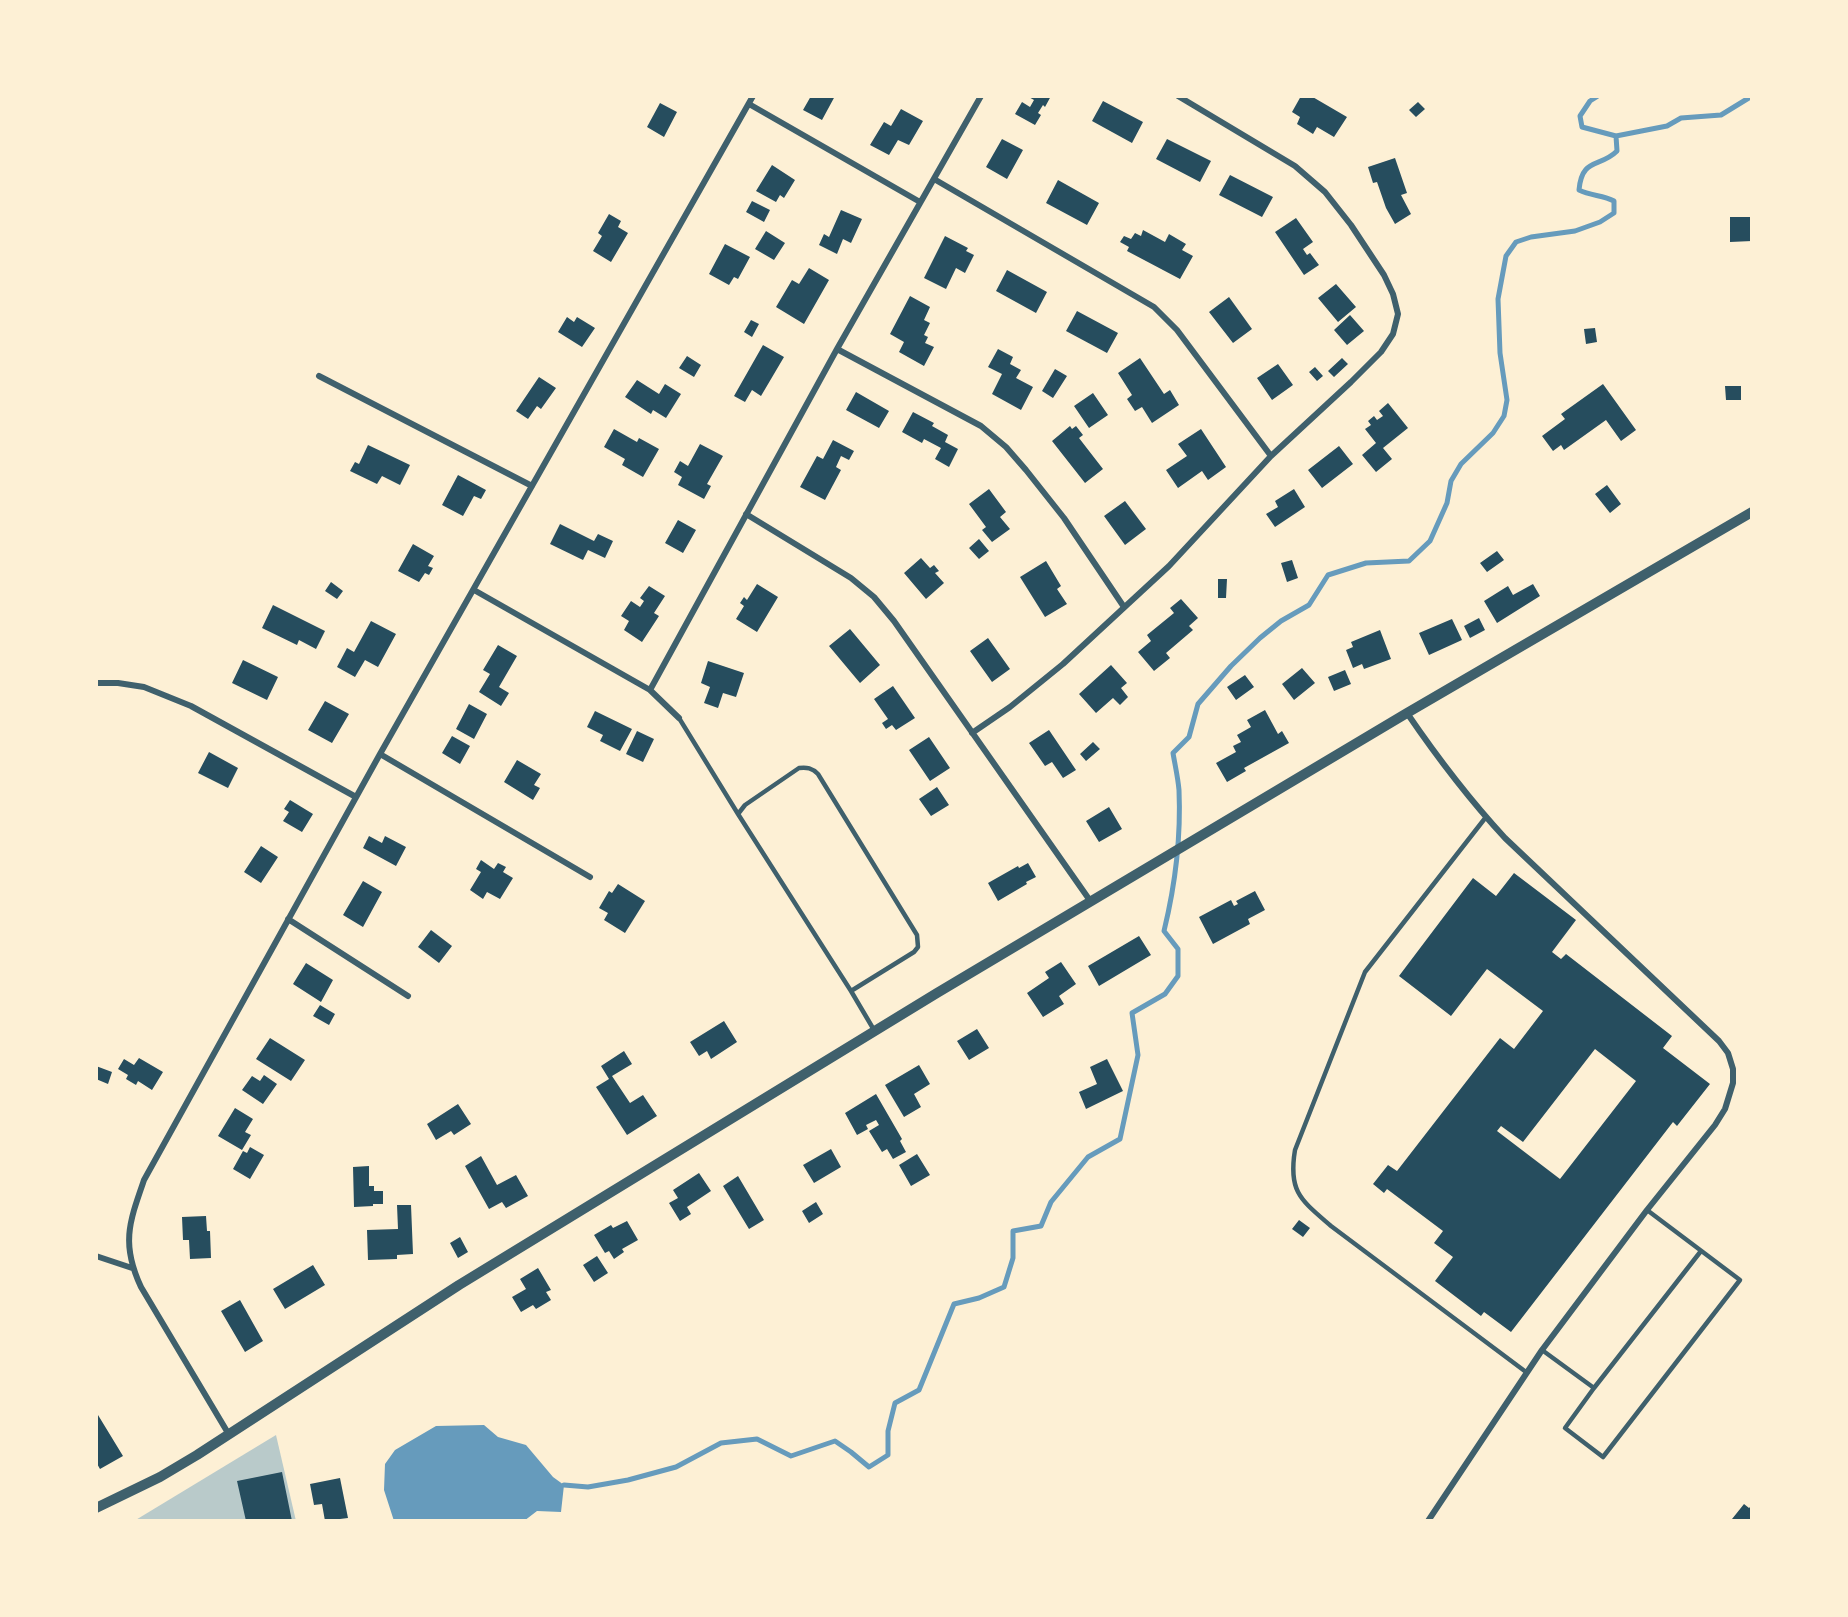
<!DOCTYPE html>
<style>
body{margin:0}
#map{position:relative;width:1848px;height:1617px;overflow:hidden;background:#fdf0d5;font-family:"Nunito Sans",sans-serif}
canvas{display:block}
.frame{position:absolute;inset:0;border:98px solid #fdf0d5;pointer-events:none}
</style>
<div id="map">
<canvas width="1848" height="1617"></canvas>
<div class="frame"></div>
</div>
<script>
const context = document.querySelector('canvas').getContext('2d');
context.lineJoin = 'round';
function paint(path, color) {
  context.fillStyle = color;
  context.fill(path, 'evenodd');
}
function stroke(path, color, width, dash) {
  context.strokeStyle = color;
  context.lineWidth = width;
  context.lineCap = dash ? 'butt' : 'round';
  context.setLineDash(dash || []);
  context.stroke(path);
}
const green = new Path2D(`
 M276,1435l20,86h-162z`);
const water = new Path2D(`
 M484,1425l14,12 28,8 27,32 11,8 -3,27 -24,-1 -13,10h-130l-10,-31 1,-26 10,-14 41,-24z`);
const stream = new Path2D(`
 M1616,136l51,-10 14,-8 40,-3 31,-19
 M564,1485l24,2 40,-7 48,-13 45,-24 36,-4 34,17 44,-15 16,11 18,15 19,-12v-24l7,-28 24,-13 35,-86 25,-6 25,-11 9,-29v-27l28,-5 10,-24 37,-45 32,-18 18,-84 -6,-42 33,-19 13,-18v-27l-14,-18c11,-45 17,-94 15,-141 -1,-12 -4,-25 -6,-37l16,-16 9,-33 33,-38 29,-28 21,-17 28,-16 19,-30 38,-12 43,-2 21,-20 17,-38 4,-22 10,-17 32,-31 11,-17 3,-16 -7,-47 -2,-54 8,-43 10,-14 15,-5 44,-6 25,-9 14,-9v-12c-11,-6 -23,-5 -35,-11 3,-33 21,-22 38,-39l-1,-15 -34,-9 -2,-11 10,-15 8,-5`);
const building = new Path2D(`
 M811,96h24l-13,24 -19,-10z
 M1027,96h24l-6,11 -2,-2 -5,8 3,2 -6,10 -20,-11 7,-12 8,5 4,-7z
 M1301,96h10l36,21 -13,20 -17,-10 -4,7 -16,-10 3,-7 -8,-5z
 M1103,101l40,21 -11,21 -40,-22z
 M1418,102l7,7 -9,8 -7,-7z
 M660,103l17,9 -13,25 -17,-10z
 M901,109l22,12 -14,24 -11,-5 -9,15 -19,-10 14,-23 7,4z
 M1002,139l21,11 -16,29 -21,-12z
 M1167,139l44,22 -11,21 -44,-23z
 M1395,158l12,35 -6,2 10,19 -16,10 -9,-16 -9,-26 -4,1 -5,-16z
 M772,165l23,15 -11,18 -4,-3 -4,7 -20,-11z
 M1230,175l43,22 -11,20 -43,-22z
 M1058,180l41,23 -12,22 -41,-22z
 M752,201l18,9 -6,12 -18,-10z
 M841,210l21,9 -11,24 -8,-4 -6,15 -18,-9 5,-11 5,3z
 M609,214l12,7 -3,6 10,6 -17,29 -18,-11 9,-15 -4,-3z
 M1730,217h22v24l-22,1z
 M1296,218l17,24 -10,7 4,6 3,-2 9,12 -15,10 -29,-43z
 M1143,230l22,12 4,-8 17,10 -4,6 11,6 -13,23 -53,-28 2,-4 -9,-5 4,-6 7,3 4,-6 6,3z
 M766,231l19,12 -11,17 -19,-11z
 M945,236l23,12 -2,3 8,4 -9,18 -9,-5 -10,21 -22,-11z
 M725,244l25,13 -12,22 -4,-2 -5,8 -20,-11z
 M809,268l20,12 -25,44 -28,-17 16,-27 7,4z
 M1007,270l40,22 -11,21 -40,-22z
 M1336,284l20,23 -18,15 -20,-24z
 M910,296l20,11 -6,13 6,3 -6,12 4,2 -3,6 9,4 -10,19 -25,-14 5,-10 -14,-8z
 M1229,297l23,32 -19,14 -24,-31z
 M1077,311l41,22 -11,20 -41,-22z
 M1350,315l14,16 -17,14 -13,-15z
 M567,317l7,5 3,-5 18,11 -13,19 -24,-15z
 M751,320l8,4 -7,13 -8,-5z
 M1595,328l2,14 -11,2 -2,-15z
 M763,345l21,12 -23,39 -9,-6 -7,12 -11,-6z
 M998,349l15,8 -3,7 11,6 -5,8 17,9 -12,23 -29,-16 10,-20 -14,-7z
 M687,356l14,9 -7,12 -15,-9z
 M1140,358l24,36 6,-4 9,15 -27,18 -10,-16 -7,4 -8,-12 5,-4 -14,-22z
 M1342,358l6,6 -14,13 -6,-6z
 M1278,364l15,21 -21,15 -15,-22z
 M1315,367l8,9 -6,5 -8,-9z
 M1055,369l12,7 -14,22 -11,-7z
 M539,377l17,11 -15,21 -4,-3 -9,13 -12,-8z
 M637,380l22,14 6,-10 16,10 -15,24 -13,-8 -2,4 -26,-17z
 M1603,384l33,46 -15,11 -15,-21 -42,30 -3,-5 -8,6 -11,-15 23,-17 -4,-5z
 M1725,386h16v14h-15z
 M856,392l33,19 -10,17 -33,-18z
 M1093,393l15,22 -19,13 -15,-22z
 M1388,403l20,25 -25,20 9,11 -16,13 -14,-17 14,-12 -11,-14 6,-4 -3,-4 6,-5 3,4 6,-4 -4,-5z
 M913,412l21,11 -2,3 16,9 -3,7 13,7 -9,18 -14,-8 6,-11 -17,-9 -2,4 -20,-11z
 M1070,426l2,3 4,-3 7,9 -4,3 24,31 -18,14 -33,-42z
 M614,429l23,13 2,-4 20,11 -16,28 -21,-12 3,-6 -21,-12z
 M1201,429l25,38 -18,13 -6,-9 -24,17 -12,-18 21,-14 -9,-12z
 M833,440l21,11 -5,9 -8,-4 -5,11 5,3 -16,30 -25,-13 17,-31 6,3z
 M700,444l23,12 -16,28 4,2 -7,13 -26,-14 4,-8 -8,-5 6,-11 8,5z
 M368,445l42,20 -10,20 -18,-9 -5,8 -27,-13 5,-9 4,2z
 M1339,446l14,18 -31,24 -14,-18z
 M458,475l28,15 -5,9 -7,-3 -11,20 -21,-11z
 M1607,485l14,19 -11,9 -15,-19z
 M989,489l17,23 -6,5 10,12 -18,13 -10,-12 4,-3 -17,-23z
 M1294,489l11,18 -30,20 -9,-13 12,-7 -3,-6z
 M1125,501l21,28 -21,16 -21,-29z
 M678,520l18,10 -13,23 -18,-10z
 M560,524l34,17 4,-7 15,7 -8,17 -17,-8 -5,10 -33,-16z
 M979,539l10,12 -10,8 -10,-11z
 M413,544l21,12 -6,10 5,2 -4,7 -4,-2 -6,9 -21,-11z
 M1497,551l7,9 -17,12 -7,-9z
 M921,558l9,10 4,-3 5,6 -4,2 9,10 -18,16 -22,-26z
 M1292,560l6,18 -11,4 -6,-19z
 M1046,561l15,25 -4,3 10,15 -22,13 -25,-40z
 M1218,579h9l-1,19h-8z
 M331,582l12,9 -6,8 -12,-8z
 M757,584l21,13 -21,35 -21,-13 8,-13 -4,-3 4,-6 3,3z
 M1533,584l7,12 -43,27 -13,-22 24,-15 5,9z
 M649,586l16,10 -11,17 5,3 -17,26 -18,-12 5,-9 -8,-5 10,-15 9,6 4,-6 -4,-3z
 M1181,599l17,19 -9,8 4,4 -27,23 4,5 -16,13 -16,-19 13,-11 -4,-6 27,-22 -4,-5z
 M273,605l52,26 -9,18 -17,-9 -2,5 -35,-17z
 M1479,618l6,12 -15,8 -6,-12z
 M1452,619l10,21 -33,15 -10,-22z
 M371,621l25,13 -18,33 -13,-7 -10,17 -18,-10 10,-19 7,4z
 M850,629l30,36 -20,18 -31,-37z
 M1380,630l11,29 -27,10 -2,-5 -9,4 -7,-18 7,-3 -2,-5z
 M988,638l22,31 -18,13 -22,-31z
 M498,645l19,11 -18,31 10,6 -8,13 -22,-14 11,-18 -7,-4z
 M243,660l35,17 -11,23 -35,-17z
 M708,661l36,12 -8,24 -13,-4 -5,15 -14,-5 6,-16 -9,-4z
 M1111,665l16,18 -6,5 7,9 -8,8 -7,-7 -17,15 -17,-19z
 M1302,668l13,15 -21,17 -12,-16z
 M1345,670l6,14 -17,7 -6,-14z
 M1245,675l9,12 -18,13 -9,-13z
 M893,686l22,32 -19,12 -4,-5 -6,4 -4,-6 6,-4 -14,-20z
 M325,701l24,13 -17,29 -24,-13z
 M469,704l18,10 -13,25 -18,-10z
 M1265,710l13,24 4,-3 7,12 -45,25 2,3 -19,11 -11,-19 20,-11 -3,-6 8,-4 -4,-7 14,-8 -4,-7z
 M595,711l37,18 -12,22 -20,-10 3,-6 -16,-8z
 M1049,730l27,40 -13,8 -11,-16 -7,4 -16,-23z
 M637,731l17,8 -11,23 -17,-8z
 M452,736l18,10 -10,18 -18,-11z
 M929,737l21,31 -20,13 -21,-31z
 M1093,742l7,7 -14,12 -6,-7z
 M209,752l29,16 -10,20 -30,-15z
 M517,760l24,14 -7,11 6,3 -7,12 -29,-18z
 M937,787l12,18 -18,11 -12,-17z
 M290,800l23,14 -11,18 -19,-11 6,-9 -5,-3z
 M1109,807l13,22 -23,13 -13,-21z
 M369,836l13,7 3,-7 21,11 -10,19 -33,-18z
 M261,846l17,11 -17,26 -17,-11z
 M481,860l13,9 4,-6 8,4 -3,5 10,6 -13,21 -13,-7 -4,7 -13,-9 11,-18 -5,-3z
 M1028,863l8,14 -10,5 1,2 -29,17 -10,-18 30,-17 1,2z
 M1514,873l62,47 -24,32 9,7 5,-5 106,82 -9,12 47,36 -33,42 -4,-4 -162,210 -27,-20 -3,4 -46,-35 18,-24 -19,-14 9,-12 -56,-42 -3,4 -11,-9 15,-19 9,6 103,-133 14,11 29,-38 -56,-42 -36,47 -52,-40 74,-98 23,18zM1595,1049l41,32 -76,98 -63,-48 4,-5 22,16z
 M363,881l19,11 -19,35 -20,-12z
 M618,884l27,17 -20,32 -21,-13 4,-7 -9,-5 10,-17 3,2z
 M1255,891l10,19 -17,9 2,5 -37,20 -14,-27 32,-17 3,6 4,-2 -2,-3z
 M431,930l21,16 -13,17 -21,-16z
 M1139,936l12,19 -52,31 -11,-20z
 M1061,962l15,22 -17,12 5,8 -21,13 -16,-24 22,-15 -4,-6z
 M306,963l27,17 -12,22 -28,-18z
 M320,1005l15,9 -6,11 -16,-9z
 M724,1021l13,21 -26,17 -4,-8 -8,5 -9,-14z
 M977,1029l12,19 -20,12 -12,-19z
 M270,1038l35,22 -14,21 -35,-22z
 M624,1051l8,13 -20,12 18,27 13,-8 14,21 -30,19 -31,-48 13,-8 -8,-13z
 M139,1058l24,14 -11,18 -14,-9 -2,4 -10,-6 2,-4 -10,-6 6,-10 10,6z
 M1107,1059l16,32 -37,18 -7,-17 18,-8 -7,-17z
 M919,1065l11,19 -16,10 7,13 -17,10 -19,-32z
 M96,1066l16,6 -4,12 -12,-5z
 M264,1075l13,9 -14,20 -21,-14 10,-14 8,5z
 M876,1094l26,45 -2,2 6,11 -13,7 -6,-10 -5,3 -13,-21 10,-6 -3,-5 -10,5 2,4 -11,6 -12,-22z
 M458,1104l13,20 -17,11 -3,-4 -15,9 -9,-16z
 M235,1108l18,11 -8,13 6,3 -9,15 -24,-14z
 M250,1147l14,8 -14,24 -17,-10 10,-18 4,2z
 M831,1149l10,18 -27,16 -11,-18z
 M917,1154l13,21 -19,11 -12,-21z
 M481,1156l16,29 19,-10 12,21 -22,12 -4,-6 -13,7 -24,-43z
 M369,1166v20h5v5h9v13h-10v2l-19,1 -1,-40z
 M699,1173l12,18 -24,16 4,7 -11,7 -11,-18 9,-5 -5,-8z
 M738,1176l26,44 -15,9 -26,-43z
 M816,1202l7,12 -14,9 -7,-12z
 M397,1205h14l2,49 -16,1v4l-29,1 -1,-30 31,-1z
 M206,1216l1,15h3l1,27 -21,1 -1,-19h-6l-1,-23z
 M1299,1220l11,8 -7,9 -11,-8z
 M627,1221l11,19 -16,9 2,3 -10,7 -5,-8 -4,2 -11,-18 17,-10 2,3z
 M460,1237l8,15 -10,6 -8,-15z
 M597,1256l11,17 -14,9 -11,-17z
 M313,1265l12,20 -40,24 -12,-20z
 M538,1268l13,22 -5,2 5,8 -15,9 -3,-4 -12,7 -9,-15 14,-8 -6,-10z
 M240,1300l23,41 -18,11 -24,-41z
 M98,1415l25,41 -23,13 -4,-7v-46z
 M282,1472l10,49h-46l-9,-40z
 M340,1478l8,40 -8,1v2h-15l-3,-17 -8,1 -4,-21z
 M1744,1504l5,4 3,-3v16h-18l-2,-2z`);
const service = new Path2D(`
 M679,718l59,96 113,177 63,-39 4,-5 -1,-12 -99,-161c-6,-6 -11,-7 -19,-6l-54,37 -7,9
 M1486,817l-121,155 -70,178c-7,42 6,50 36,76l195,146
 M851,991l23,39
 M1542,1350l52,38 -29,40 38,29 137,-177 -93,-70
 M1594,1388l107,-137`);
const minor = new Path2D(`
 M749,104l171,98
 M934,179l220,128 23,23 94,126
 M837,349l144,77 25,21 20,23 38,48 60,89
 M319,376l213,110
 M746,514l105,64 23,19 20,24 197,281
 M474,590l176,100 29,28
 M96,683h22l26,4 47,19 165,91
 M650,690l187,-341 144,-253
 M1407,713c30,44 62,86 98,125l214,203 9,12 5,16v14l-8,26 -10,16 -68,85 -105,140 -114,171
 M972,733l38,-26 53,-43 106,-98 102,-110 80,-74 30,-30 12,-18 5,-20 -5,-20 -9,-19 -33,-50 -26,-33 -30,-26 -117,-70
 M380,754l210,123
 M288,919l120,77
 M96,1256l36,12
 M228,1433l-87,-146c-20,-43 -12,-64 3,-107l236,-426 373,-658`);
const tertiary = new Path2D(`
 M96,1508l64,-31 37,-22 262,-170 478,-292 470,-280 345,-201`);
paint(green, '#b9caca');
paint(water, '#669bbc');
stroke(stream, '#669bbc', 5);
paint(building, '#264d5e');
stroke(service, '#3f606c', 4.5);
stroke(minor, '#3f606c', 6);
stroke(tertiary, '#3f606c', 10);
</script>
